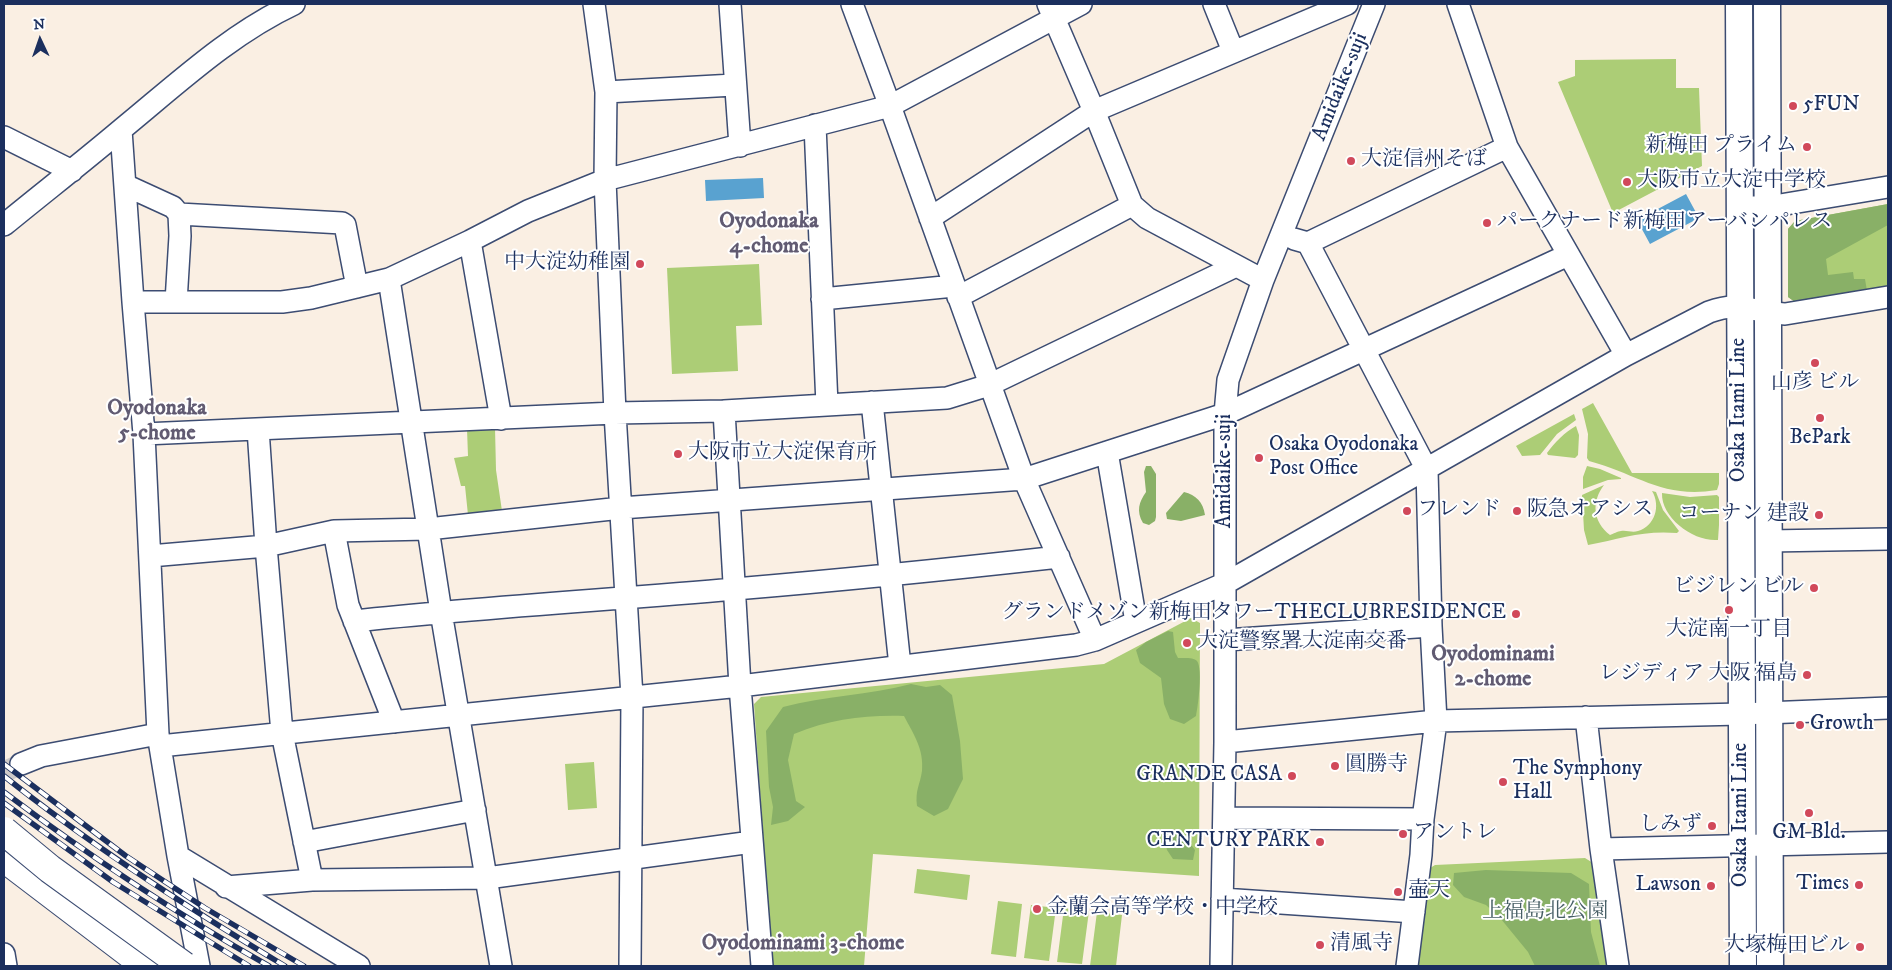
<!DOCTYPE html>
<meta charset="utf-8">
<style>
body{margin:0}
#map{position:relative;width:1892px;height:970px;overflow:hidden;background:#faefe3;font-family:"IM FELL DW Pica",serif}
canvas{display:block}
.frame{position:absolute;inset:0;border:5px solid #1b2f5e;pointer-events:none}
.north{position:absolute;left:15px;top:15px;width:50px;height:50px;-webkit-text-stroke:4px #fff;paint-order:stroke;rotate:357deg;font-size:14px;font-weight:700;line-height:20px;text-align:center;color:#1b2f5e}
.north::after{content:'';display:block;margin:auto;width:18px;height:22px;background:#1b2f5e;clip-path:polygon(50% 0,100% 100%,50% 72%,0 100%)}
</style>
<div id="map">
<canvas width="1892" height="970"></canvas>
<div class="frame"></div>
<div class="north">N</div>
</div>
<script>
const context = document.querySelector('canvas').getContext('2d');
context.lineJoin = 'round';
function paint(path, color) {
  context.fillStyle = color;
  context.fill(path, 'evenodd');
}
function stroke(path, color, width, dash) {
  context.strokeStyle = color;
  context.lineWidth = width;
  context.lineCap = dash ? 'butt' : 'round';
  context.setLineDash(dash || []);
  context.stroke(path);
}
function write(font, color, halo, rows, align = 'center') {
  context.font = font + ' "IM FELL DW Pica","Noto Serif JP",serif';
  context.lineWidth = 4;
  context.setLineDash([]);
  context.textBaseline = 'middle';
  context.strokeStyle = halo;
  context.fillStyle = color;
  for (const [text, x, y, turn = 0] of rows) {
    context.save();
    context.translate(x, y);
    context.rotate((+turn || 0) * Math.PI / 180);
    context.textAlign = isNaN(turn) ? turn : align;
    if (halo) context.strokeText(text, 0, 0);
    context.fillText(text, 0, 0);
    context.restore();
  }
}
const green = new Path2D(`
 M1750,4h4v174l-1,1z
 M1676,59v29h23l3,78 -89,47 -55,-131 17,-6v-16z
 M1888,204v84l-93,14 -7,-5v-68l7,-8z
 M759,264l3,61 -26,1 2,45 -66,3 -5,-106z
 M1753,338l2,3 1,206 -3,69z
 M1593,403l39,70h87v11l-2,6c-55,9 -79,-16 -128,-29l-2,-3 1,-24 -6,-25z
 M1574,414l2,6 -19,14 -17,21 -18,1 -6,-10z
 M1576,426l3,9 -1,20 -3,3 -27,-3 -1,-2c8,-11 18,-21 29,-27z
 M495,428l1,42 6,41 -34,4 -3,-29h-4l-7,-28 14,-2 -1,-27z
 M1587,466l13,3 21,9v1l-13,1 -25,9v-12z
 M1604,485c-13,17 -11,37 6,50 3,-1 8,-4 11,-4 6,-1 11,2 17,0 17,-5 23,-25 14,-40l4,1 7,18 16,21 -2,2c-34,-3 -57,6 -89,12l-4,-15 -2,-35z
 M1662,493l28,4 27,-2 2,2v28l-1,15c-24,2 -57,-22 -56,-47z
 M1191,618l9,5 -1,253 -326,-22 -9,112h-92l-18,-262 7,-7 343,-33z
 M594,762l3,46 -29,2 -3,-46z
 M1585,858l8,5 14,103h-191l11,-96 8,-5z
 M917,869l53,6 -3,25 -53,-7z
 M998,901l24,3 -6,53 -25,-3z
 M1031,905l25,3 -7,53 -25,-3z
 M1064,908l25,3 -7,53 -25,-2z
 M1097,912l25,3 -6,51h-26z`);
const forest = new Path2D(`
 M1888,204v21l-62,34 2,16 25,-3 1,7h11l2,12 -72,11 -7,-5v-68l7,-8z
 M1146,466h5l5,8v43l-1,4 -6,4 -6,-2c-7,-12 -4,-21 3,-31l-2,-20z
 M1184,492c12,3 19,10 21,23l-24,6 -14,-2 -1,-6z
 M1168,631l5,1 2,20 3,6c5,0 16,-1 19,3 6,8 1,45 -1,55l-12,8 -14,-5 -6,-15 -3,-26 -21,-15 -4,-13 10,-8z
 M911,684l15,3 14,-2 12,10 8,46 3,38 -15,30 -14,7 -17,-10c-2,-16 3,-21 5,-35 2,-22 -8,-36 -18,-55 -40,-1 -73,3 -110,18l-6,26 8,41 9,6 -17,14 -17,4 2,-18 -4,-20 -3,-56 17,-24c42,-11 86,-12 128,-23z
 M1176,829l8,6 11,15 -2,10 -20,-1 -6,-9 -3,-12 5,-7z
 M1486,870l85,3 18,11 2,48 9,34h-65l-7,-14 -27,-33 -15,-14 -22,-8 -11,-12 1,-12z`);
const water = new Path2D(`
 M763,178l1,20 -58,3 -1,-21z
 M1686,194l13,24 -49,26 -13,-24z`);
const minorTunnel = new Path2D(`
 M4,772l17,-8`);
const minor = new Path2D(`
 M594,4l12,88 -1,88 10,233 17,284 -2,269
 M730,4l10,142
 M852,4l38,102 134,373 71,161
 M1048,4l46,107 38,94 15,13 116,62
 M1214,4l19,47
 M1458,4l49,143 119,208
 M606,92l128,-7
 M815,125l12,280
 M121,130l12,172 11,132 14,300 20,122 21,110
 M4,137l68,34
 M125,185l48,22 6,7 1,22 -4,66
 M1753,207h15l120,-20
 M179,214l163,9 3,2 12,62
 M930,218l164,-107 253,-107
 M4,225c39,-32 79,-63 118,-96 55,-45 108,-95 172,-125
 M1294,239l14,4 199,-96
 M470,241l31,178
 M1308,243l119,227 4,156 5,95 -13,98 -2,36 -14,111
 M389,279l52,333 60,354
 M958,297l174,-92
 M822,299l132,-13
 M133,302h149l29,-4 78,-19 81,-38 58,-30 77,-31 285,-74 191,-102
 M872,402l28,264
 M724,411l16,275 22,280
 M258,429l8,117 16,187 30,147
 M144,434l471,-21 109,-2 223,-13 42,-13 247,-119
 M1107,452l29,170
 M334,531l14,74 46,117
 M1768,541l120,-2
 M150,556l116,-10 68,-15 94,-2 193,-21 403,-29 201,-65 343,-159
 M354,621c127,-14 254,-21 381,-32 108,-9 216,-20 324,-32
 M1225,640l206,-14
 M1586,717l15,132 17,117
 M1225,742l211,-21 305,-7 147,-6
 M160,746l580,-60 336,-41 19,-5 131,-57 400,-228 83,-43c32,-12 45,1 76,2l103,-17
 M21,764l20,-8 117,-22
 M1224,818l199,1
 M304,842l171,-32
 M1601,849l287,-7
 M178,856l181,110
 M226,887l86,-7 175,-2 265,-36
 M1222,899l192,13
 M4,954l2,12
 M1221,966l4,-224v-328l3,-34 35,-100 111,-276`);
const major = new Path2D(`
 M1739,4l4,962
 M1767,4l3,962`);
const highway = new Path2D(`
 M4,858l142,108`);
const rail = new Path2D(`
 M4,764l122,92 79,52 99,58
 M4,776c89,71 184,132 281,190
 M4,792c85,64 173,122 265,174
 M4,803l109,79 136,84`);
const highwayBridge = new Path2D(`
 M4,831l46,38 134,97`);
const markers = [
 [1793,106,5,"#d1495b"],
 [1807,147,5,"#d1495b"],
 [1351,161,5,"#d1495b"],
 [1627,182,5,"#d1495b"],
 [1487,223,5,"#d1495b"],
 [640,264,5,"#d1495b"],
 [1815,363,5,"#d1495b"],
 [1820,418,5,"#d1495b"],
 [678,454,5,"#d1495b"],
 [1259,458,5,"#d1495b"],
 [1407,511,5,"#d1495b"],
 [1517,511,5,"#d1495b"],
 [1819,515,5,"#d1495b"],
 [1814,588,5,"#d1495b"],
 [1729,610,5,"#d1495b"],
 [1516,614,5,"#d1495b"],
 [1187,643,5,"#d1495b"],
 [1807,675,5,"#d1495b"],
 [1800,725,5,"#d1495b"],
 [1335,766,5,"#d1495b"],
 [1292,776,5,"#d1495b"],
 [1503,782,5,"#d1495b"],
 [1809,813,5,"#d1495b"],
 [1712,826,5,"#d1495b"],
 [1403,834,5,"#d1495b"],
 [1320,842,5,"#d1495b"],
 [1859,885,5,"#d1495b"],
 [1711,886,5,"#d1495b"],
 [1398,892,5,"#d1495b"],
 [1037,909,5,"#d1495b"],
 [1320,945,5,"#d1495b"],
 [1860,947,5,"#d1495b"]
];
const streetNames = [
 ["Amidaike-suji",1341,87,-68],
 ["Osaka Itami Line",1740,410,-90],
 ["Amidaike-suji",1226,471,-90],
 ["Osaka Itami Line",1742,815,-90]
];
const poiNames = [
 ["5FUN",1803,106],
 ["新梅田 プライム",1797,147,"right"],
 ["大淀信州そば",1361,161],
 ["大阪市立大淀中学校",1637,182],
 ["パークナード新梅田アーバンパレス",1497,223],
 ["中大淀幼稚園",630,264,"right"],
 ["山彦 ビル",1815,384,"center"],
 ["BePark",1820,439,"center"],
 ["Osaka Oyodonaka",1269,446],
 ["Post Office",1269,470],
 ["大阪市立大淀保育所",688,454],
 ["フレンド",1417,511],
 ["阪急オアシス",1527,511],
 ["コーナン 建設",1809,515,"right"],
 ["ビジレン ビル",1804,588,"right"],
 ["グランドメゾン新梅田タワーTHECLUBRESIDENCE",1506,614,"right"],
 ["大淀南一丁目",1729,631,"center"],
 ["大淀警察署大淀南交番",1197,643],
 ["レジディア 大阪 福島",1797,675,"right"],
 ["Growth",1810,725],
 ["圓勝寺",1345,766],
 ["The Symphony",1513,770],
 ["Hall",1513,794],
 ["GRANDE CASA",1282,776,"right"],
 ["しみず",1702,826,"right"],
 ["アントレ",1413,834],
 ["GM Bld.",1809,834,"center"],
 ["CENTURY PARK",1310,842,"right"],
 ["Times",1849,885,"right"],
 ["Lawson",1701,886,"right"],
 ["壷天",1408,892],
 ["金蘭会高等学校・中学校",1047,909],
 ["清風寺",1330,945],
 ["大塚梅田ビル",1850,947,"right"]
];
const parkNames = [
 ["上福島北公園",1545,913]
];
const neighbourhoodNames = [
 ["Oyodonaka",769,222],
 ["4-chome",769,247],
 ["Oyodonaka",157,409],
 ["5-chome",157,434],
 ["Oyodominami",1493,655],
 ["2-chome",1493,680],
 ["Oyodominami 3-chome",803,944]
];
paint(green, '#accd76');
paint(forest, '#89b067');
paint(water, '#59a2d0');
stroke(minorTunnel, '#cdc9c8', 21, [21, 11]);
stroke(minor, '#3c4c72', 24);
stroke(major, '#3c4c72', 29);
stroke(highway, '#3c4c72', 30);
stroke(minor, '#fff', 21);
stroke(major, '#fff', 26);
stroke(highway, '#fff', 28);
stroke(rail, '#1b2f5e', 5.5);
stroke(rail, '#fff', 4, [11]);
stroke(highwayBridge, '#3c4c72', 30, []);
stroke(highwayBridge, '#fff', 28);
for (const [x, y, r, color] of markers) {
  const dot = new Path2D();
  dot.arc(x, y, r, 0, 2 * Math.PI);
  context.fillStyle = color;
  context.fill(dot);
  stroke(dot, '#fff', 2);
}
write('21px', '#1b2f5e', '#fff', streetNames);
write('21px', '#1b2f5e', '#fff', poiNames, 'left');
write('21px', '#465e65', '#fff', parkNames);
write('bold 22px', '#615b72', '#fff', neighbourhoodNames);
</script>
